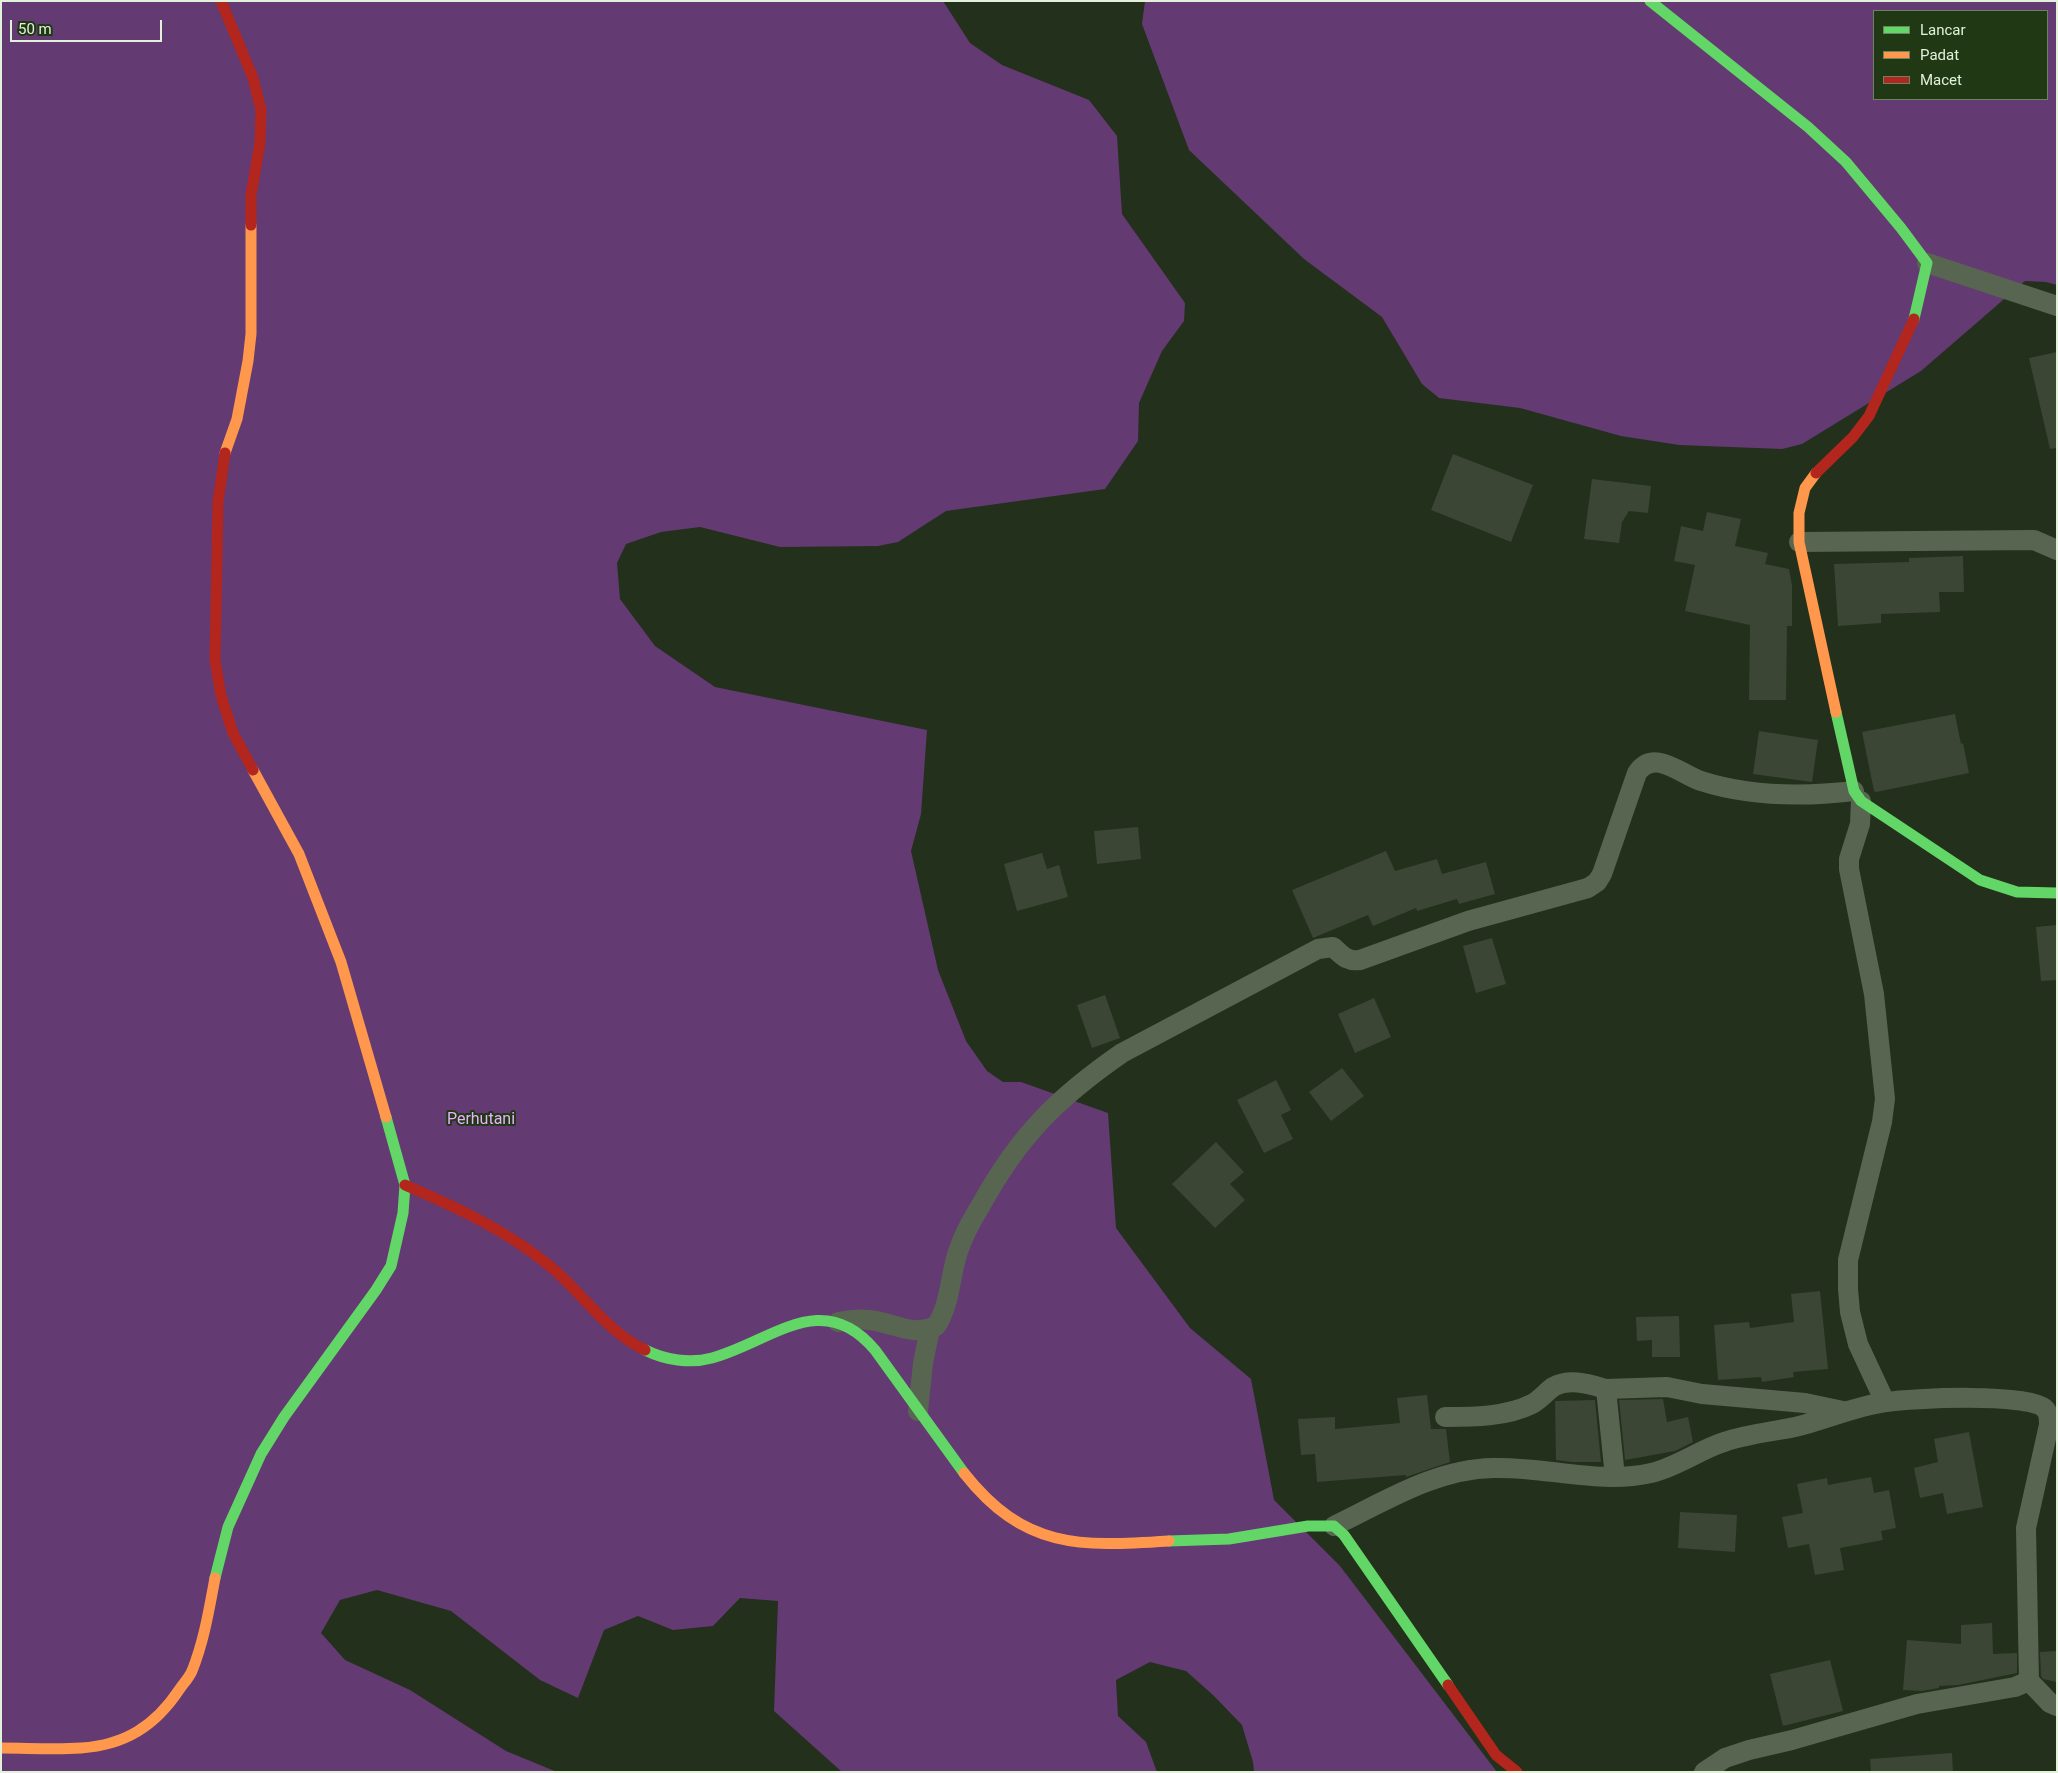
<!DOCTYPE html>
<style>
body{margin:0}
#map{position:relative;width:2058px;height:1773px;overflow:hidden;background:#23301b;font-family:Roboto,sans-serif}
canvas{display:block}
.frame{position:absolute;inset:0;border:2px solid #e1f1da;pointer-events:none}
.legend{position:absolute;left:1873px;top:10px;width:175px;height:90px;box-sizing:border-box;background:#203813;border:1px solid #6d8263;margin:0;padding:6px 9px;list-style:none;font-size:15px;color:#e1f1da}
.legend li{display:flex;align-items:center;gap:10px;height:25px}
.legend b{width:25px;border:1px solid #6d8263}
.scale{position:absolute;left:10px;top:20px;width:152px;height:22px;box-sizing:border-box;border:2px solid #e1f1da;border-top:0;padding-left:6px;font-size:15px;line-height:18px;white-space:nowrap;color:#e1f1da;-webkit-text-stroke:4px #203813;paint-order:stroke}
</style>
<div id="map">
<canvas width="2058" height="1773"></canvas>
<div class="frame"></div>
<ul class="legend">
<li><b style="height:6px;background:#63d668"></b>Lancar</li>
<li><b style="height:6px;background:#ff974d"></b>Padat</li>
<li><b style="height:6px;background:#b3261e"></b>Macet</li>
</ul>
<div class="scale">50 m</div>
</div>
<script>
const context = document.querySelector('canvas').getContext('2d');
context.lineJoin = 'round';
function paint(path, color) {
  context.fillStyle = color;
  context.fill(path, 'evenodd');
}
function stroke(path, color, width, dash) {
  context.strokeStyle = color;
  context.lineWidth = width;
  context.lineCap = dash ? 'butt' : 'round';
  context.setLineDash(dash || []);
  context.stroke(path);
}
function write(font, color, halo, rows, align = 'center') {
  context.font = font + ' Roboto,sans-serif';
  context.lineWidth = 4;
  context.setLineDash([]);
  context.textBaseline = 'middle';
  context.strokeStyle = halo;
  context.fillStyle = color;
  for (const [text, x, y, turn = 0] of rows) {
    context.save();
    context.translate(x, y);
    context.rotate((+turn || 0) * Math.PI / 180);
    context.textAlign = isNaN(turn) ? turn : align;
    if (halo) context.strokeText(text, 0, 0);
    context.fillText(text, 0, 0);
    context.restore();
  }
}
const green = new Path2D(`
 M1,1h942l27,42 32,22 87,35 28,36 5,78 63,89 -1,18 -22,30 -23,52 -1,38 -33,48 -159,22 -48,31 -20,4 -98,1 -80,-20 -39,5 -35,12 -9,19 3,36 35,47 60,41 212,43 -6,84 -10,37 27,119 28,71 21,30 16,11h18l87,31 8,115 74,100 61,51 23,121 66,66 157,206h-243l-1,-10 -11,-37 -29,-30 -27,-24 -36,-9 -34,18 2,36 28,26 11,30h-315l-68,-61 4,-110 -38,-3 -27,28 -40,4 -35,-14 -34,14 -26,68 -38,-18 -89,-69 -74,-21 -37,10 -19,33 24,27 65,30 96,61 51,21h-556z
 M1145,1h912v284l-11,-3 -21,-1 -104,90 -119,73 -20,5 -103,-4 -58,-9 -101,-28 -81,-10 -17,-14 -40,-67 -78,-58 -115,-109 -47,-126zM1874,11h173v88h-173z`);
const building = new Path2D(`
 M2057,352v96l-7,1 -21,-91z
 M1453,454l80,31 -22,57 -80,-32z
 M1592,479l59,7 -3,27 -19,-2 -7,11 -3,21 -35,-4z
 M1707,512l34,7 -6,27 33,7 -3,11 24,5 3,16v41h-5l-1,74h-37l1,-75 -65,-14 10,-46 -21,-4 7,-35 22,5z
 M1963,556l1,36h-25l1,20 -59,2v9l-43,3 -4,-62 75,-2v-4z
 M1955,714l6,30 2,-1 6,30 -93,19 -2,-1 -12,-59z
 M1759,731l59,9 -6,42 -59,-8z
 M1138,827l3,32 -44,5 -3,-33z
 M1386,851l9,20 42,-12 5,15 44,-12 9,32 -36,10 -2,-5 -40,12 -1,-3 -43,18 -5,-11 -55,23 -21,-48z
 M1042,853l5,16 12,-4 9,32 -51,14 -13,-47z
 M2057,925v55l-16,1 -5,-54z
 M1492,938l14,46 -30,9 -13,-47z
 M1105,995l15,43 -28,10 -15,-43z
 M1374,998l17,39 -36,16 -17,-39z
 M1342,1068l22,28 -33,25 -22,-29z
 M1276,1080l15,30 -10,5 12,24 -29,14 -27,-53z
 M1216,1142l28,30 -14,12 15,16 -30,28 -43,-44z
 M1820,1291l8,78 -35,3 1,5 -32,5 -1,-5 -43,3 -4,-55 35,-3 1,6 44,-6 -3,-28z
 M1679,1316l1,41h-28v-17l-15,1 -1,-24z
 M1427,1395l4,34h15l4,33 -44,15v-2l-89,7 -2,-28 -14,1 -3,-36 37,-2v12l65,-6 -3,-25z
 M1663,1399l4,23 21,-5 5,25 -18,9 -50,9 -6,-60z
 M1595,1400l6,62h-29l-16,-2 -1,-59z
 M1969,1432l14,75 -36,7 -4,-21 -23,5 -6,-30 24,-6 -4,-23z
 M1871,1477l3,16 15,-3 7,38 -15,3 2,9 -43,8 4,22 -29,5 -6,-31 -21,4 -6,-31 21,-4 -6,-29 30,-6 1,7z
 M1680,1512l57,3 -2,37 -57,-4z
 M1992,1623l1,31 24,-1v20l-59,12 -19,1v2l-17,3 -19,-1 4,-50 54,4v-19z
 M2057,1651v31l-14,-3 -2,-3 -1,-24z
 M1830,1660l13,51 -60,15 -13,-52z
 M1952,1753l1,19h-82l-1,-13z`);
const street = new Path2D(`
 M1927,263l130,43
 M1799,542l235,-2 23,10
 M1861,801l-1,23 -11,35v10l25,125 11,105 -3,23 -34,138v29l2,23 8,32 27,58
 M838,1322c10,-2 21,-3 32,-2 23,3 44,17 66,6 15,-21 14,-56 24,-80 5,-14 13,-28 21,-41 38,-69 76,-107 141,-152l196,-104 15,-2c9,8 14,15 27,13l108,-39 120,-33 9,-6 5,-8 35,-101c17,-25 43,1 64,8 50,16 102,16 153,10
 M918,1411l5,-48 7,-34
 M1445,1417c28,0 61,0 87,-13 8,-4 14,-12 21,-17 17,-9 35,-3 53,2
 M1615,1477l-9,-88 61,-2 35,7 103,9 38,8
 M1334,1526c50,-24 101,-57 159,-58 52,-2 106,17 158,5 26,-6 48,-23 73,-31 23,-8 47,-10 71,-15 30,-7 60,-21 91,-25 26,-4 141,-9 158,6 5,4 5,11 5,17l-23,103 3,153 -14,6 -98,17 -125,36 -43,10 -24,8 -21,14
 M2029,1681l21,22 7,3`);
const fast = new Path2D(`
 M1650,1l158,126 38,35 55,66 26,35 -13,56
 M1836,712l18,79 7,10 119,79 37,12 40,1
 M645,1350c20,10 45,14 67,8 59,-16 110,-71 163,-8l89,123
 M1169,1541l60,-2 79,-13h26l10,9 104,150
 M215,1578l13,-51 33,-73 23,-37 92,-127 15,-24 12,-53 2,-28 -19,-68`);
const slow = new Path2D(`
 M225,453l12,-34 11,-58 3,-27v-109
 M1816,473l-11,15 -6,25v29l37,170
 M253,770l46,84 42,108 45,155
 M964,1473c60,76 115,74 205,68
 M1,1748c27,0 54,2 80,0 44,-3 74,-22 98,-58 4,-6 10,-12 13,-19 12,-30 17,-61 23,-93`);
const jam = new Path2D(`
 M221,1l32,77 8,32 -1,33 -9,52v30
 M225,453l-7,49 -3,158 6,36 12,37 20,37
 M1816,473l37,-36 16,-21 45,-97
 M405,1185c51,22 103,46 146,82 32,27 55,64 94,83
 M1448,1685l48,70 21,17`);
const parkNames = [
 ["Perhutani",481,1120]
];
paint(green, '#633a72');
paint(building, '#3b4635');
stroke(street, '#586651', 20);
stroke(fast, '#63d668', 11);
stroke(slow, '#ff974d', 11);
stroke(jam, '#b3261e', 11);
write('16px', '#e7b2fd', '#203813', parkNames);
</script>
